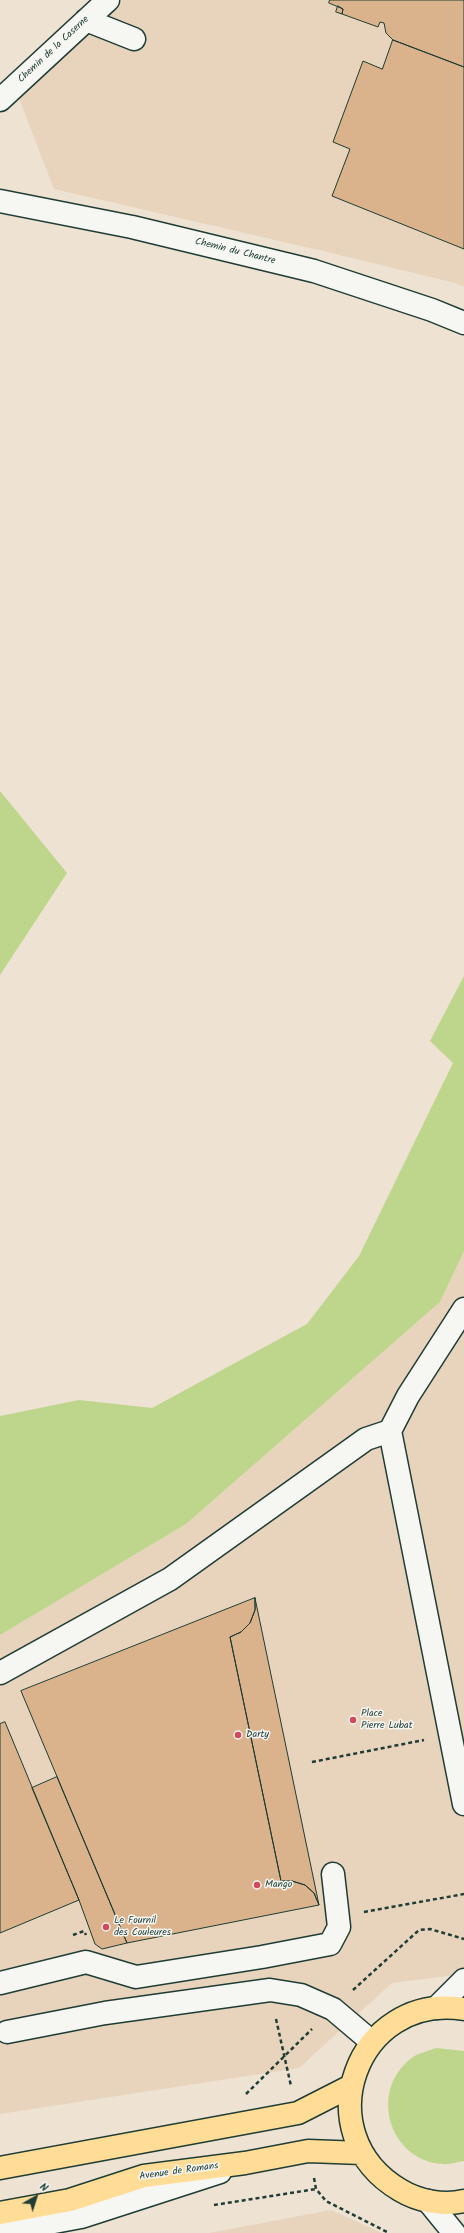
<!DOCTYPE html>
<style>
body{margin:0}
#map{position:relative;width:464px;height:2233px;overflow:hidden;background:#eee2d3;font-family:Kalam,sans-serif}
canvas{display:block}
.north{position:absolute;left:16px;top:2177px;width:40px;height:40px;-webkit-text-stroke:3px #f6f6f2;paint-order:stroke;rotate:39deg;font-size:11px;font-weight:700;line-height:16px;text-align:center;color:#1f3d34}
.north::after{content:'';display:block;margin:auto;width:14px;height:18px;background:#1f3d34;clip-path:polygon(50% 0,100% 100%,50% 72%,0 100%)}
</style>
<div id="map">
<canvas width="464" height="2233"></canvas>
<div class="north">N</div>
</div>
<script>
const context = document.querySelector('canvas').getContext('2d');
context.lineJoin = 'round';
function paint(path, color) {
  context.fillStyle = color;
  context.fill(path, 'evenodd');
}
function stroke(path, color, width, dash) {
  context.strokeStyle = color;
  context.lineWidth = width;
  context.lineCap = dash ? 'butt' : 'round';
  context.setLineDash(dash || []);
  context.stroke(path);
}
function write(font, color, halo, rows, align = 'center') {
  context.font = font + ' Kalam,sans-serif';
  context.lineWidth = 3;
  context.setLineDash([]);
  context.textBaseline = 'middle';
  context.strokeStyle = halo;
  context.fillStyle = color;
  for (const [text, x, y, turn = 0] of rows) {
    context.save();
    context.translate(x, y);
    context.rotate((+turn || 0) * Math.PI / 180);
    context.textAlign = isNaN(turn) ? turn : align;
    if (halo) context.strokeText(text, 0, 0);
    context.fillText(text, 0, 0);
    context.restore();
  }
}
const built = new Path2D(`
 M123,0h341v287l-9,-4 -128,-31 -273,-63 -36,-93z
 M464,1251v723l-72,9 -93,85 -299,46v-479l186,-111 254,-222z
 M331,2210l51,23h-173z`);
const green = new Path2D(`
 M0,791l67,82 -67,102z
 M464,976v275l-24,51 -254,222 -186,111v-219l79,-16 73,8 155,-84 52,-68 94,-193 -23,-22z
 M436,2048l28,3v110c-7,1 -15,4 -21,3 -55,-3 -75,-75 -30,-107 6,-4 16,-6 23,-9z`);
const building = new Path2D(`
 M330,0h134v67l-71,-27 -7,-7 -2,-10 -4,-1 -2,5 -36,-13 1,-5 -14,-6z
 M338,6l5,3 -1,5 -6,-2z
 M393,40l71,27v182l-132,-53 18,-47 -17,-7 30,-81 19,8z
 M255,1598v12l-5,13 -9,9 -11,5 51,244h11l13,4 9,8 5,12 -192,38 -106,-252z
 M255,1598l64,307 -5,-12 -9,-8 -13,-4h-11l-51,-244 11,-5 9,-9 5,-13z
 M5,1722l74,178 -79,33v-209z
 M57,1777l70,166 -25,6 -7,-5 -16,-44 -47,-112z`);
const path = new Path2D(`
 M312,1762l112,-22
 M364,1912l100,-18
 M73,1935l11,-4 2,4
 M353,1990l66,-60 11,-1 34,10
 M276,2019l15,67
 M246,2094l66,-65
 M314,2178l2,11 10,12 63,32
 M214,2205l102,-16`);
const minor = new Path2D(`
 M86,20l48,19
 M0,100l108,-100
 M0,201l132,26 182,44 118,39 32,13
 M390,1431l74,373
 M390,1431l18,-35 56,-87
 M0,1673l170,-94 196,-140 24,-8
 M0,1983l86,-21 50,15 126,-20 68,-13 9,-17 -6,-53
 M436,2008l28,-28
 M7,2032l98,-19 165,-23 31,5 32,14 39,33
 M428,2201l26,32
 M0,2232l81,-15 139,-45`);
const major = new Path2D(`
 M464,2009c-108,-17 -159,125 -64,181 18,11 43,16 64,11
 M0,2168l298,-55 53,-27
 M0,2213l70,-13 74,-24 101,-13 63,-12 54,2`);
const markers = [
 [353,1720,4,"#d1495b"],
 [238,1735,4,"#d1495b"],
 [257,1885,4,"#d1495b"],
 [106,1927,4,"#d1495b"]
];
const streetNames = [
 ["Chemin de la Caserne",54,50,-43],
 ["Chemin du Chantre",235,252,14],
 ["Avenue de Romans",179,2172,-8]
];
const poiNames = [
 ["Place",361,1714],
 ["Pierre Lubat",361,1726],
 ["Darty",246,1735],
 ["Mango",265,1885],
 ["Le Fournil",114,1921],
 ["des Couleures",114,1933]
];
paint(built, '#e8d4bd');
paint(green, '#bed58c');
paint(building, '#dab28b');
stroke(building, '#1f3d34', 1);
stroke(minor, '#1f3d34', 25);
stroke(major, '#1f3d34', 25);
stroke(path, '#1f3d34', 2.5, [4, 3]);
stroke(minor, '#f6f6f2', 22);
stroke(major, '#ffdd96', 22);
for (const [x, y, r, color] of markers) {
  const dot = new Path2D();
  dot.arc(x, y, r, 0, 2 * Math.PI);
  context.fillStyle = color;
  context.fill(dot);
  stroke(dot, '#f6f6f2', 1.5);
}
write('10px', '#1f3d34', '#f6f6f2', streetNames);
write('10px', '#1f3d34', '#f6f6f2', poiNames, 'left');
</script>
